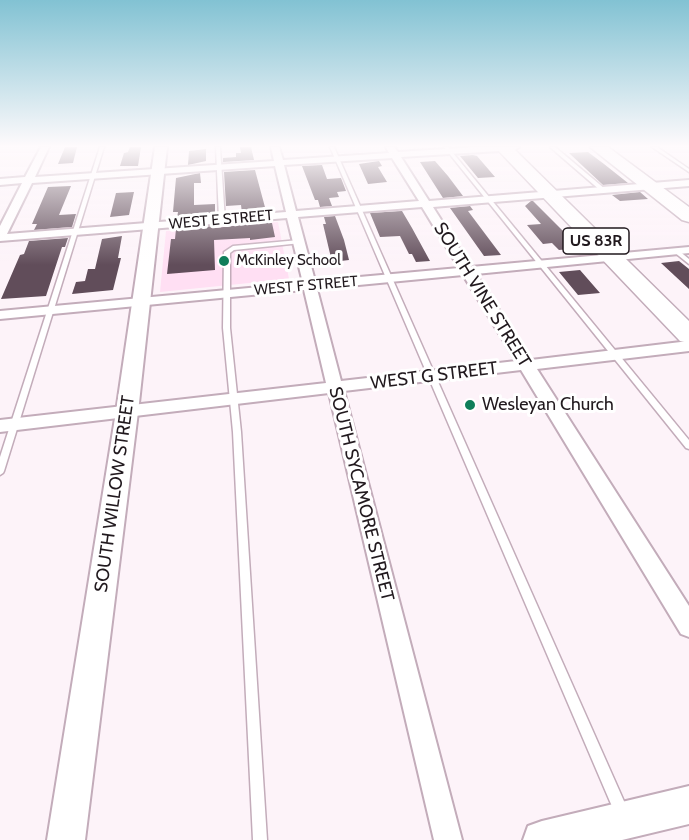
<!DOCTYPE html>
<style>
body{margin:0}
canvas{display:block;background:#fdf3f9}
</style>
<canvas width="689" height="840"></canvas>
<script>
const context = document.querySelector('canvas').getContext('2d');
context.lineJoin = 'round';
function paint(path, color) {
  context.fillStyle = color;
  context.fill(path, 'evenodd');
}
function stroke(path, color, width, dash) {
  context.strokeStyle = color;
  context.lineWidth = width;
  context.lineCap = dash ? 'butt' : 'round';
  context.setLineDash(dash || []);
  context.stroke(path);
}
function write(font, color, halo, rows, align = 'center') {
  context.font = font + ' Cabin,sans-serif';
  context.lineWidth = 6;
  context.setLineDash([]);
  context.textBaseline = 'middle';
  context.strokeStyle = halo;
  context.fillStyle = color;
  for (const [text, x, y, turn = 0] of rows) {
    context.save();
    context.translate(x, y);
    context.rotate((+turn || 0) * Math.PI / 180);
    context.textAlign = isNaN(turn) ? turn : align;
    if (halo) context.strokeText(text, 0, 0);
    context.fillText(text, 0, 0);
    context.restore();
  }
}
const built = new Path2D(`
 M278,222l11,57 -129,13 6,-61z`);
const building = new Path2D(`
 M65,147h12l-4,16 -15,1z
 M130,147h11l-3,19h-18l4,-13 4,-1z
 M240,147h11l3,13 -31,2v-4l13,-1v-4h5z
 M206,149v12l-18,4 1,-14z
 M588,152l16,12 24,19 -25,2 -34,-32z
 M473,155l4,1 18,21 -17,1 -18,-22z
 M379,161l3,5 -4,1 9,15 -19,2 -9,-20z
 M435,161l13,15 15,20 -20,2 -23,-36z
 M322,165l5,14 14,-1 5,13 -9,1 2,5 -10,1 3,8 -12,1 -2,-7h-3l-13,-34z
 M255,170l11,41 -24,2 -1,-8 -15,1 -2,-34z
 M200,173l1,10h-7v22l21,-1v11l-38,3 1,-6h-5l3,-34z
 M71,186l-12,29 17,-1 -4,13 -38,3 3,-6h-5l16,-37z
 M134,192l-5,23 -19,2 6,-24z
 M640,192l8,7 -28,2 -8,-6z
 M531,201h2l47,47 -21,2 -7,-7 -9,1 -16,-19 14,-1 -16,-18z
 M470,206l3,4 -5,1 33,44 -17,1 -34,-48z
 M402,211l10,17 18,33 -14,1 -4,-8h-3l-9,-18 -20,1 -10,-24z
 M335,216l9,24 5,20 -17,2 -9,-38h3l-2,-7z
 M268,222l4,1 3,14 -25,3v-2l-36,2 1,30 -48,4 4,-35h4l1,-10 39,-3v2z
 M122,236l-4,22h3l-8,32 -41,4 4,-12 9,-1 3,-12h7l7,-30z
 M68,238l-3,9h-3l-16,49 -45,3 19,-44 4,-1 5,-13z
 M679,261l10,8v20l-28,-26z
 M580,270l20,23 -22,2 -19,-23z`);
const lane = new Path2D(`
 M100,147h4l-100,324 -1,2 -3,2v-18z
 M216,147h4l5,73 -3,2 -3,-2z
 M330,147h4l293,661 2,5 -2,5 -5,2 -5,-2z
 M444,147h4l241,293v9l-3,-1z
 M550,147h5l50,42v2h-4z
 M652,147h5l32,22v3z
 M299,240l2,1v2l-67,7 -4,3v75l11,104 26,408h-14l-20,-408 -10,-104 1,-76 9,-6z
 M674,250h4l11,9v5l-15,-12z`);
const street = new Path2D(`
 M41,147h8l-14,30 239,-16 -3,-14h8l4,13 106,-7 -3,-6h8l4,5 78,-5h43l-4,3 -114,7 28,44 260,-21v6l-256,21 38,60 218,-20v6l-213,21 55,86 158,-19v10l-152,18 152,237v31l-8,-3 -160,-264 -177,21 118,449h-28l-105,-447 -329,39v-12l326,-37 -22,-93 -304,29v-8l303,-28 -16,-65 -287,23v-15l22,-43 -22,2v-6l25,-2zM392,158l27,43 -123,10 -12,-46zM275,166l11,46 -279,22 25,-51zM422,207l37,61 -144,13 -17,-64zM463,275l53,86 -175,20 -24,-92z`);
const secondary = new Path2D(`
 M155,147h12l-29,265 -53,428h-38l69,-428z
 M689,786v38l-67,16h-99l5,-14 14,-5z`);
const highway = new Path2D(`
 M495,147h17l177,174v22l-9,-2z
 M590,147h18l81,60v15l-7,-2z`);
const markers = [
 [224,261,6,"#0f7e5a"],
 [470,405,6,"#0f7e5a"]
];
const farStreetnames = [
 ["WEST E STREET",221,220,-5],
 ["WEST F STREET",306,286,-5]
];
const farPoinames = [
 ["McKinley School",236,261]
];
const shields = [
 [596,241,66]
];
const shieldNames = [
 ["US 83R",596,241]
];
const streetNames = [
 ["SOUTH VINE STREET",482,295,58],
 ["WEST G STREET",434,376,-7],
 ["SOUTH WILLOW STREET",115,494,-82],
 ["SOUTH SYCAMORE STREET",361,494,76]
];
const poiNames = [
 ["Wesleyan Church",482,405]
];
paint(built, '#ffdff3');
paint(building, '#614d5a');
stroke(lane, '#c3acba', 3);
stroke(street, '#c3acba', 4);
stroke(secondary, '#c3acba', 4);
stroke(highway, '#c3acba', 3);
paint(lane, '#fff');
paint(street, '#fff');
paint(secondary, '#fff');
paint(highway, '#fff');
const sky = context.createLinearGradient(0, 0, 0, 265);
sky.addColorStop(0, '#82c2d3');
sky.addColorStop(0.55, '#fefafc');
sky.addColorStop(1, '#fefafc00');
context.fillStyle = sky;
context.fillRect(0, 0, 689, 265);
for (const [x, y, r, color] of markers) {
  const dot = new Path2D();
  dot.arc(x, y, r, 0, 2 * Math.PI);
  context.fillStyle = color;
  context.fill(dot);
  stroke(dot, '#fff', 2);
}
write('15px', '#21191e', '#fff', farStreetnames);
write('15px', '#21191e', '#fff', farPoinames, 'left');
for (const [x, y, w] of shields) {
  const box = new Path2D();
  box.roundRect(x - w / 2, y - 13, w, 26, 4.5);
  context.fillStyle = '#fff';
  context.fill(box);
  stroke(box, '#21191e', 1.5);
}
write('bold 16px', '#21191e', null, shieldNames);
write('18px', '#21191e', '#fff', streetNames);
write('18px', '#21191e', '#fff', poiNames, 'left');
</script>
